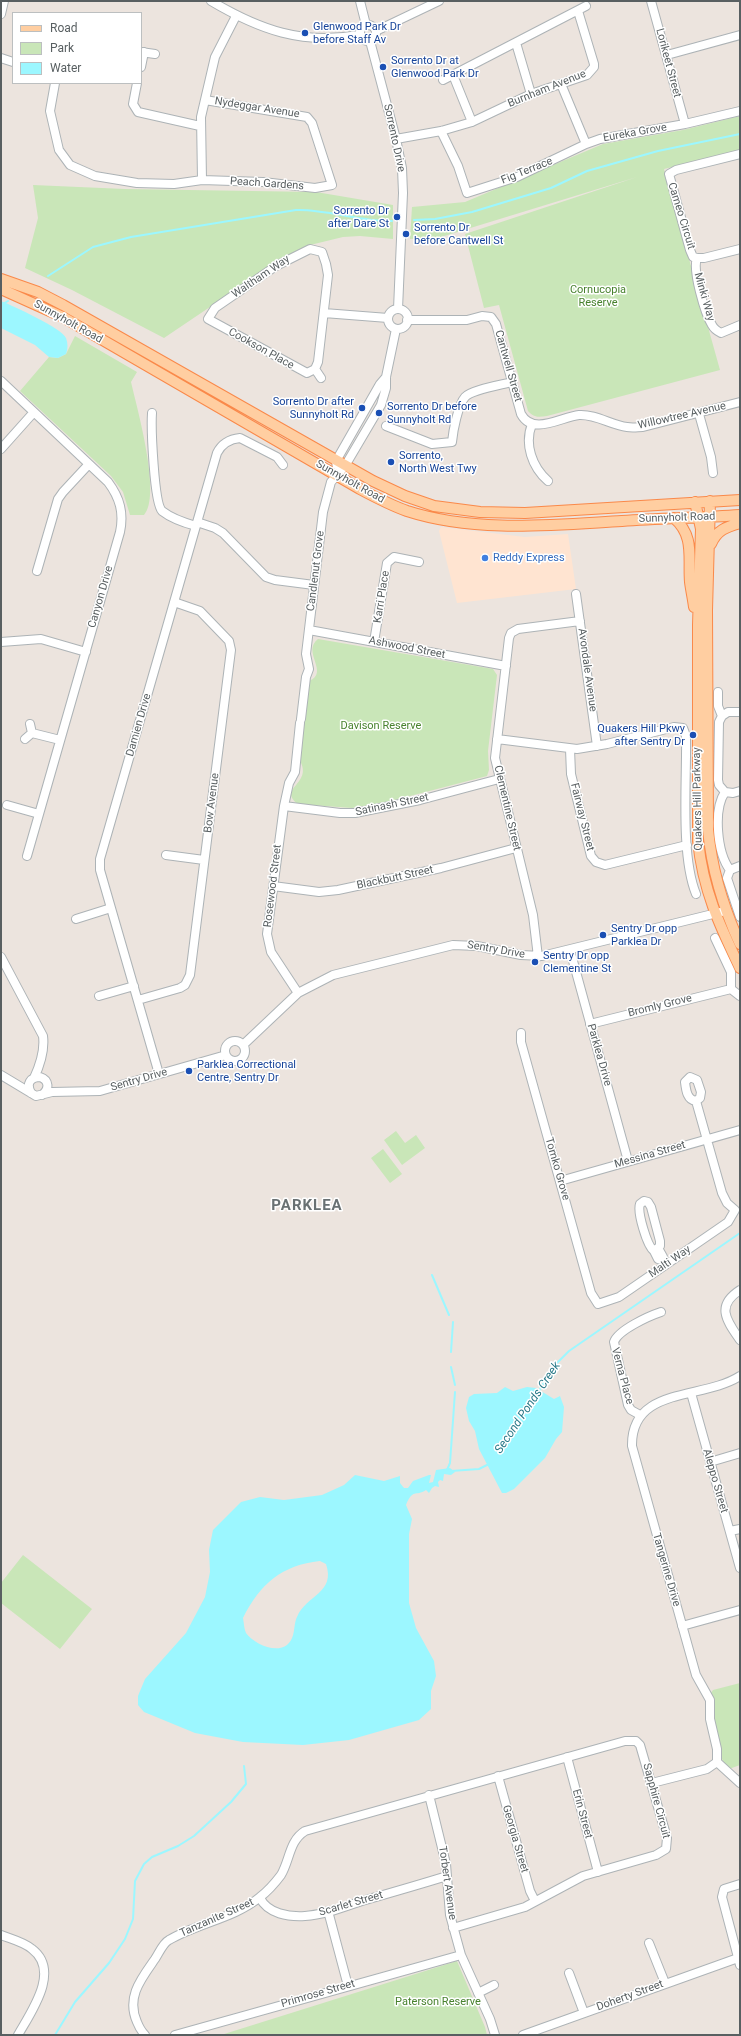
<!DOCTYPE html>
<style>
body{margin:0}
#map{position:relative;width:741px;height:2036px;overflow:hidden;background:#ece4de;font-family:Roboto,sans-serif}
canvas{display:block}
.frame{position:absolute;inset:0;border:2px solid #585f61;pointer-events:none}
.legend{position:absolute;left:12px;top:12px;width:130px;height:72px;box-sizing:border-box;background:#fff;border:1px solid #bcbfc0;margin:0;padding:5px 7px;list-style:none;font-size:12px;color:#585f61}
.legend li{display:flex;align-items:center;gap:8px;height:20px}
.legend b{width:20px;border:1px solid #bcbfc0}
</style>
<div id="map">
<canvas width="741" height="2036"></canvas>
<div class="frame"></div>
<ul class="legend">
<li><b style="height:5px;background:#ffcea1"></b>Road</li>
<li><b style="height:11px;background:#c9e6b8"></b>Park</li>
<li><b style="height:11px;background:#9cf7ff"></b>Water</li>
</ul>
</div>
<script>
const context = document.querySelector('canvas').getContext('2d');
context.lineJoin = 'round';
function paint(path, color) {
  context.fillStyle = color;
  context.fill(path, 'evenodd');
}
function stroke(path, color, width, dash) {
  context.strokeStyle = color;
  context.lineWidth = width;
  context.lineCap = dash ? 'butt' : 'round';
  context.setLineDash(dash || []);
  context.stroke(path);
}
function write(font, color, halo, rows, align = 'center') {
  context.font = font + ' Roboto,sans-serif';
  context.lineWidth = 3;
  context.setLineDash([]);
  context.textBaseline = 'middle';
  context.strokeStyle = halo;
  context.fillStyle = color;
  for (const [text, x, y, turn = 0] of rows) {
    context.save();
    context.translate(x, y);
    context.rotate((+turn || 0) * Math.PI / 180);
    context.textAlign = isNaN(turn) ? turn : align;
    if (halo) context.strokeText(text, 0, 0);
    context.fillText(text, 0, 0);
    context.restore();
  }
}
const commercial = new Path2D(`
 M441,527l84,10 43,-3 8,55 -119,14 -18,-72z`);
const green = new Path2D(`
 M740,116v35l-76,18 56,201 -173,46c-8,1 -13,2 -19,-5l-29,-106 -15,3 -19,-74 172,-57 -196,60 -31,2 2,-32 53,-5 138,-58 80,-14z
 M33,185l92,4 191,3 77,13v34l-33,-3 -17,1 -37,9 -22,11 -120,81 -92,-48 -47,-22 13,-50z
 M75,336l62,36 -6,10c6,26 31,114 13,133h-14l-7,-23 -12,-16 -91,-85 29,-34 9,1 8,-4z
 M318,639l175,30 4,6 -9,76 1,19 -2,6 -96,25 -39,7 -54,-4c-21,-16 15,-20 2,-43l9,-80c21,-9 -8,-29 9,-42z
 M396,1131l9,12 11,-8 9,13 -23,17 -18,-25z
 M383,1149l19,25 -12,9 -19,-25z
 M23,1555l69,54 -32,40 -59,-46v-20z
 M740,1683v82l-11,4c-11,-11 -14,-31 -15,-47 -1,-10 1,-18 -4,-28l3,-4z
 M457,1961l28,66 2,8h-266z`);
const water = new Path2D(`
 M1,301c12,5 61,27 65,37 2,5 2,11 0,16l-8,4 -9,-1 -14,-12 -34,-17z
 M505,1387l8,4 14,-4 9,1 18,11 6,-3 4,11 -2,25 -6,7 -11,19 -31,31 -8,4h-4l-23,-44 -4,-18 -6,-10 -3,-13 3,-11 5,-3 23,-1z
 M450,1468l5,4 -4,3 -7,-1 -1,7 -3,-1 -2,2 1,5 -4,-1 -3,2 -3,5 -3,-3c-11,7 -13,-2 -20,15l6,14 -3,15v69l7,25 18,33 2,15 -5,15v18l-12,11 -70,20 -46,5 -60,-3 -48,-9 -51,-21 -6,-7v-9l7,-17 41,-46 19,-36 5,-25 -1,-22 4,-20 28,-28 19,-5 24,3 38,-5 22,-10 11,-10 29,6 16,-5v7l4,5h4l5,-7 16,-6h2l-2,8 4,-1 3,-12zM320,1561l6,3c10,29 -20,31 -29,53 -4,8 -1,21 -10,28 -12,9 -34,-2 -41,-12 -2,-4 -2,-10 -3,-15 17,-34 39,-53 77,-57z`);
const stream = new Path2D(`
 M414,220l21,-1 37,-7 79,-24 36,-17 71,-20 82,-17
 M48,276l45,-29 38,-10 165,-27c32,-1 64,12 96,11
 M1,305l7,-4
 M432,1275l17,40
 M451,1352l2,-30
 M451,1367l4,18
 M539,1391l13,-23 17,-17 171,-118
 M447,1470l3,-7 5,-71
 M451,1471l28,-2 10,-5
 M55,2035l20,-33 34,-39 16,-24 8,-20 2,-38 9,-17 8,-7 26,-11 16,-10 37,-34 15,-18 -2,-18`);
const minor = new Path2D(`
 M211,1c49,29 91,44 148,34
 M360,1l6,24
 M651,1l34,123
 M1,14l3,-13
 M360 33a8 8 0 1 1 16 0a8 8 0 1 1-16 0Z
 M376,31l63,-30
 M370,41l26,98 6,29 1,25 -5,116
 M516,43l15,51
 M141,52l14,2
 M667,55l73,-20
 M1,58l12,4
 M141,67l3,-15
 M453,75l19,47
 M443,80l143,-74
 M55,83l-5,28 9,39 11,15 25,11 42,7 37,1 28,-4 61,2 52,6 17,-3 -20,-62 -5,-6 -102,-17
 M137,83l-4,21 5,8 62,14
 M561,84l25,60
 M441,131l17,35 9,27 50,-16 69,-33 14,-5 85,-15 55,-13
 M396,139l45,-8 31,-9 59,-28 56,-19 7,-8v-3l-16,-53
 M202,180l-1,-63 14,-60 21,-41
 M310,249l12,3 4,12 2,11 -10,87 -3,7 -8,4 -99,-54 7,-11 61,-42z
 M697,258l-4,-1 -3,-7 -21,-76 7,-4 64,-16
 M697,258c-5,12 8,56 15,67 2,4 5,6 9,8l19,-8
 M697,258h7l36,-9
 M388 319a10 10 0 1 1 20 0a10 10 0 1 1-20 0Z
 M324,313l64,5
 M407,320h60l15,-4 9,1 5,7 25,90c12,22 40,3 58,1 17,-1 32,10 48,12 6,1 11,0 16,0l97,-25
 M315,369l6,9
 M1,381l107,101c12,16 16,31 12,50l-93,324
 M152,413c-1,15 2,90 10,98 9,7 23,12 34,15
 M699,414l12,43 2,16
 M532,424c-8,20 0,43 16,57
 M386,426l46,18 20,-2c1,-11 6,-37 13,-45 6,-7 36,-12 47,-15
 M1,449l33,-37
 M338,475l-2,-14 44,-77 6,-7
 M197,522l18,6 8,5 43,44 9,3 39,5
 M37,571l21,-72 5,-7 26,-28
 M576,594l21,152
 M309,630l197,36
 M1,642l40,-3 45,13
 M374,642l13,-79 7,-6 25,5
 M718,692v14l4,10
 M740,712h-12l-6,4 -3,6 -1,58 1,5 6,7 8,1 7,-2
 M301,719l5,-42 3,-8 -3,-15 17,-142 8,-30 14,-16 36,-61 5,-17v-11l10,-48
 M32,733l28,7
 M25,739l7,-6 -2,-9
 M497,739l80,10 30,-5 67,-17 9,1 3,8c1,44 -6,118 10,158
 M570,749l1,25 20,82 5,6 9,3 82,-20
 M725,792c-12,18 -8,61 5,78
 M7,805l32,9
 M284,806l56,7h15l65,-13 79,-21
 M166,855l38,5
 M730,870l-3,8 13,39
 M730,870l10,-4
 M273,886l46,6 19,-2 103,-22 75,-20
 M76,919l35,-11
 M715,938l16,34v17l9,7
 M570,950l58,211
 M1,957l42,79c2,15 -3,29 -9,42
 M538,957l-5,-42 -38,-157 14,-120 2,-5 7,-4 62,-8
 M298,993l-27,-41 -4,-18 17,-128 5,-23 6,-11 5,-49
 M99,996l35,-10
 M138,1000l42,-12 5,-3 5,-10 41,-325 -2,-9 -29,-30 -26,-9
 M590,1024l141,-35
 M521,1033v9l70,251 7,11 21,-7 109,-75 7,-12 -8,-7 -5,-10 -26,-92
 M225 1051a10 10 0 1 1 20 0a10 10 0 1 1-20 0Z
 M243,1045l55,-52 35,-18 120,-30 24,1 44,9 21,1 179,-44
 M159,1074l-59,-204v-11l117,-406c5,-10 13,-14 23,-15l37,19 6,8
 M1,1075l35,21 16,-4 48,-1 126,-36
 M690,1077l7,3 4,12 -1,6 -4,3c-9,-1 -10,-11 -11,-19z
 M31,1093c-5,-9 -1,-16 9,-16 9,3 10,12 2,18
 M560,1181l180,-51
 M644,1201l4,1 3,5 9,34v5l-6,5c-7,-5 -17,-39 -14,-47z
 M654,1251l4,8 4,1 1,-3 -5,-9
 M740,1290c-25,16 -13,31 0,50
 M691,1393l49,175
 M640,1415l-9,-5 -3,-5 -14,-63c4,-12 35,-26 47,-30
 M710,1462l30,-9
 M730,1531l10,-2
 M682,1626l58,-16
 M567,1757l31,115
 M717,1762l23,21
 M498,1776l32,115 5,10
 M652,1783l55,-14 10,-7v-13l-7,-30v-19l-14,-25 -64,-229c-1,-60 71,-46 108,-70
 M429,1795l17,69 4,51 11,40 29,64 5,16
 M740,1884l-16,5 -2,8 18,68
 M260,1898c8,16 29,19 45,18 19,-1 39,-9 57,-15 28,-8 56,-16 85,-25
 M328,1911l20,75
 M1,1935c10,4 23,7 31,14 29,22 -1,63 -14,86
 M649,1943l16,40
 M569,1973l15,40
 M478,1993l16,-8
 M145,2035c-4,-4 -6,-8 -8,-13 -11,-25 4,-43 18,-63 4,-6 8,-16 14,-19 29,-17 66,-22 91,-43 8,-6 15,-14 21,-22 9,-15 8,-34 24,-44l320,-90h11l4,4 27,93 -1,11 -10,6 -73,21 -58,31 -72,21
 M175,2035l286,-80
 M523,2035l215,-77`);
const major = new Path2D(`
 M1,279l37,13 25,13 310,176 32,15 29,10 46,6 45,1 215,-13
 M1,289l62,28 297,172c15,8 30,16 47,22 68,22 144,14 215,10 39,-3 79,-3 118,-6
 M710,501l-3,109 1,220c4,40 15,77 32,114
 M695,502l6,27 -3,96v216c5,49 21,83 42,127
 M674,518c21,18 14,40 16,64 1,8 3,17 4,25
 M711,544c6,-14 15,-17 29,-21`);
const markers = [
 [305,33,4,"#1a4fb4"],
 [383,67,4,"#1a4fb4"],
 [397,217,4,"#1a4fb4"],
 [406,234,4,"#1a4fb4"],
 [362,408,4,"#1a4fb4"],
 [379,413,4,"#1a4fb4"],
 [391,462,4,"#1a4fb4"],
 [485,558,4,"#3f7fe0"],
 [693,735,4,"#1a4fb4"],
 [603,935,4,"#1a4fb4"],
 [535,962,4,"#1a4fb4"],
 [189,1071,4,"#1a4fb4"]
];
const transitNames = [
 ["Glenwood Park Dr",313,27],
 ["before Staff Av",313,40],
 ["Sorrento Dr at",391,61],
 ["Glenwood Park Dr",391,74],
 ["Sorrento Dr",389,211,"right"],
 ["after Dare St",389,224,"right"],
 ["Sorrento Dr",414,228],
 ["before Cantwell St",414,241],
 ["Sorrento Dr after",354,402,"right"],
 ["Sunnyholt Rd",354,415,"right"],
 ["Sorrento Dr before",387,407],
 ["Sunnyholt Rd",387,420],
 ["Sorrento,",399,456],
 ["North West Twy",399,469],
 ["Quakers Hill Pkwy",685,729,"right"],
 ["after Sentry Dr",685,742,"right"],
 ["Sentry Dr opp",611,929],
 ["Parklea Dr",611,942],
 ["Sentry Dr opp",543,956],
 ["Clementine St",543,969],
 ["Parklea Correctional",197,1065],
 ["Centre, Sentry Dr",197,1078]
];
const streetNames = [
 ["Lorikeet Street",668,63,75],
 ["Burnham Avenue",547,89,-22],
 ["Nydeggar Avenue",257,108,9],
 ["Eureka Grove",635,133,-10],
 ["Sorrento Drive",394,138,78],
 ["Fig Terrace",527,171,-22],
 ["Peach Gardens",267,184,4],
 ["Cameo Circuit",681,216,73],
 ["Waltham Way",261,277,-34],
 ["Minki Way",704,297,74],
 ["Sunnyholt Road",68,322,29],
 ["Cookson Place",261,349,29],
 ["Cantwell Street",508,366,74],
 ["Willowtree Avenue",682,416,-13],
 ["Sunnyholt Road",350,482,29],
 ["Sunnyholt Road",677,518,-2],
 ["Candlenut Grove",316,571,-83],
 ["Canyon Drive",101,597,-74],
 ["Karri Place",382,597,-81],
 ["Ashwood Street",407,648,11],
 ["Avondale Avenue",587,670,82],
 ["Damien Drive",139,725,-74],
 ["Quakers Hill Parkway",698,799,-91],
 ["Bow Avenue",212,803,-83],
 ["Satinash Street",392,805,-12],
 ["Clementine Street",507,808,77],
 ["Fairway Street",582,817,76],
 ["Blackbutt Street",395,878,-12],
 ["Rosewood Street",273,886,-83],
 ["Sentry Drive",496,950,10],
 ["Bromly Grove",660,1006,-14],
 ["Parklea Drive",599,1055,74],
 ["Sentry Drive",139,1080,-16],
 ["Messina Street",650,1155,-16],
 ["Tomko Grove",557,1169,74],
 ["Malti Way",670,1262,-34],
 ["Verna Place",622,1376,75],
 ["Aleppo Street",715,1481,74],
 ["Tangerine Drive",666,1570,74],
 ["Sapphire Circuit",656,1801,75],
 ["Erin Street",582,1814,75],
 ["Georgia Street",515,1839,74],
 ["Torbert Avenue",447,1883,82],
 ["Scarlet Street",351,1904,-16],
 ["Tanzanite Street",217,1918,-24],
 ["Primrose Street",318,1994,-16],
 ["Doherty Street",630,1996,-20]
];
const parkNames = [
 ["Cornucopia",598,290],
 ["Reserve",598,303],
 ["Davison Reserve",381,726],
 ["Paterson Reserve",438,2002]
];
const shopNames = [
 ["Reddy Express",493,558]
];
const waterNames = [
 ["Second Ponds Creek",528,1408,-56]
];
const districtNames = [
 ["PARKLEA",307,1206]
];
paint(commercial, '#ffe4d1');
paint(green, '#c9e6b8');
paint(water, '#9cf7ff');
stroke(stream, '#9cf7ff', 2);
stroke(minor, '#adb3b6', 10);
stroke(major, '#fa894a', 12);
stroke(minor, '#fff', 8);
stroke(major, '#ffcea1', 10);
for (const [x, y, r, color] of markers) {
  const dot = new Path2D();
  dot.arc(x, y, r, 0, 2 * Math.PI);
  context.fillStyle = color;
  context.fill(dot);
  stroke(dot, '#fff', 1.5);
}
write('11px', '#164399', '#fff', transitNames, 'left');
write('11px', '#585f61', '#fff', streetNames);
write('11px', '#48822e', '#fff', parkNames);
write('11px', '#366cbe', '#fff', shopNames, 'left');
write('italic 12px', '#2a7a89', '#fff', waterNames);
context.letterSpacing = '1px';
write('bold 15px', '#697173', '#fff', districtNames);
context.letterSpacing = '0px';
</script>
